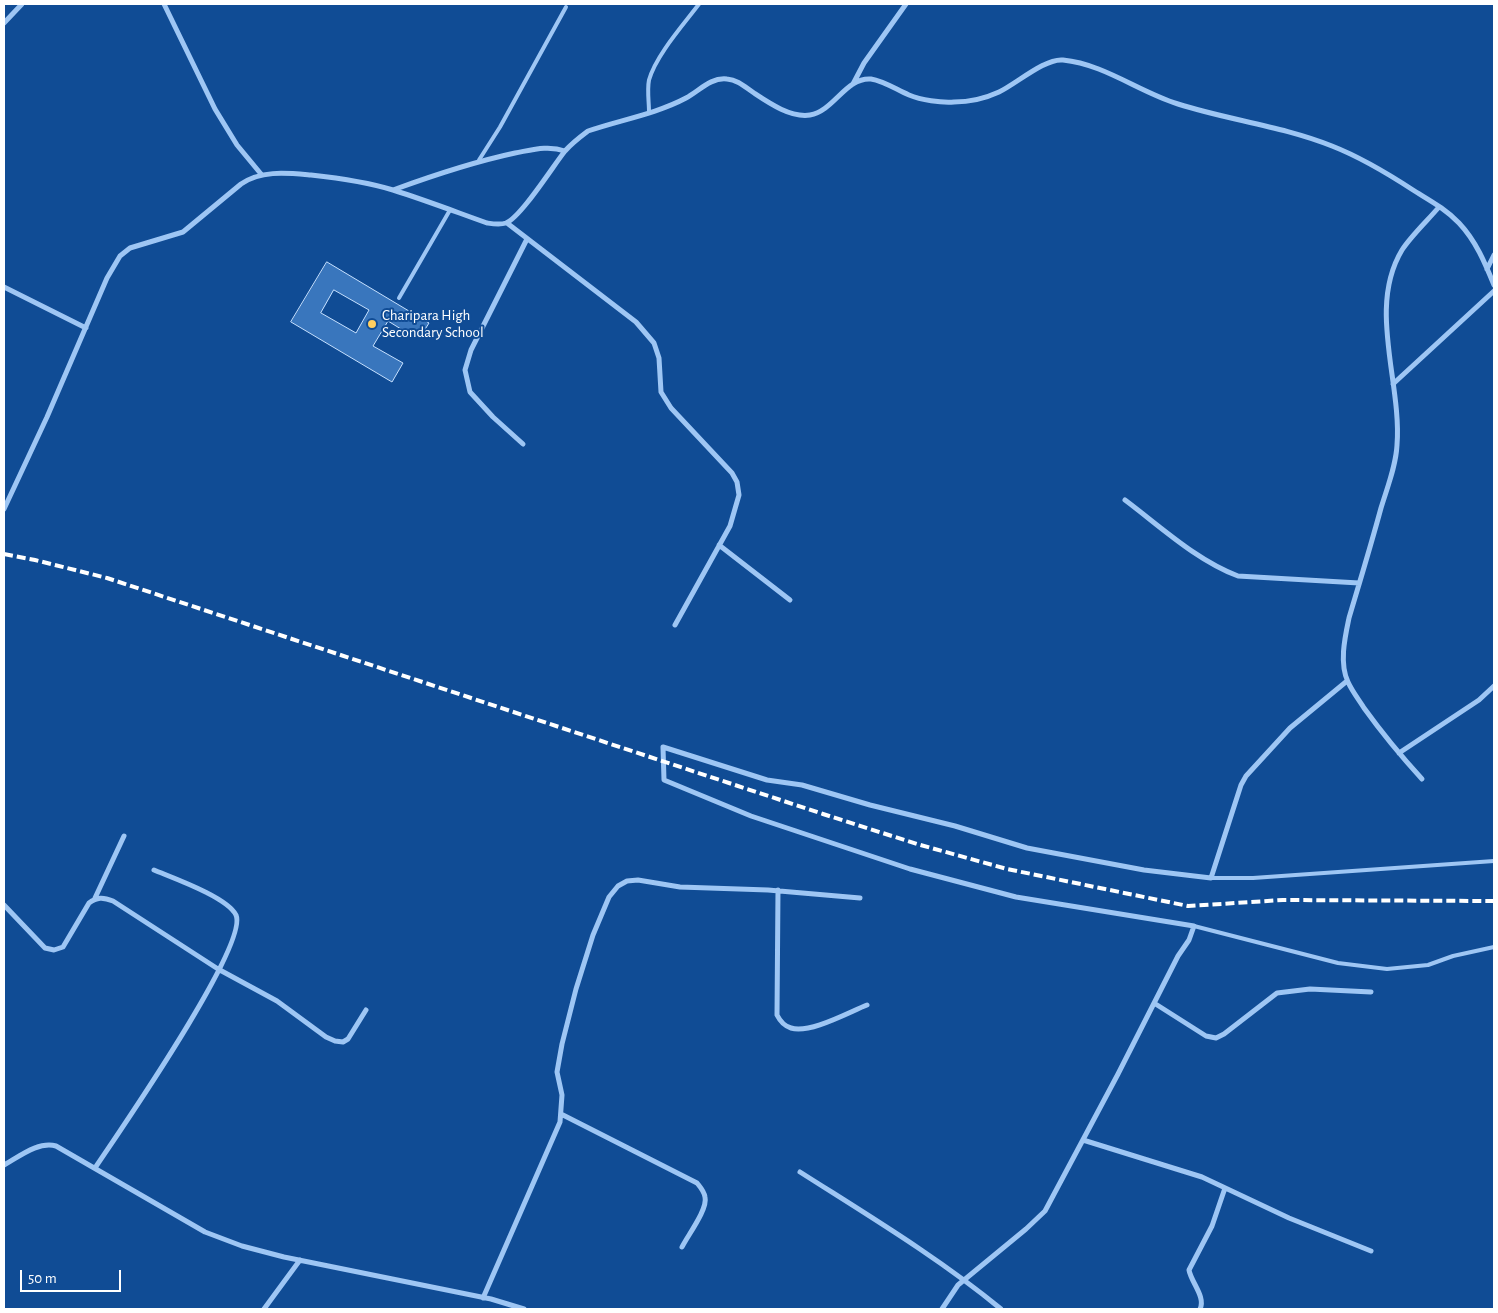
<!DOCTYPE html>
<style>
body{margin:0}
#map{position:relative;width:1498px;height:1313px;overflow:hidden;background:#104c95;font-family:"Alegreya Sans",sans-serif}
canvas{display:block}
.frame{position:absolute;inset:0;border:5px solid #fff;pointer-events:none}
.scale{position:absolute;left:20px;top:1270px;width:101px;height:22px;box-sizing:border-box;border:2px solid #fff;border-top:0;padding-left:6px;font-size:15px;line-height:18px;white-space:nowrap;color:#fff;-webkit-text-stroke:4px #104c95;paint-order:stroke}
</style>
<div id="map">
<canvas width="1498" height="1313"></canvas>
<div class="frame"></div>
<div class="scale">50 m</div>
</div>
<script>
const context = document.querySelector('canvas').getContext('2d');
context.lineJoin = 'round';
function paint(path, color) {
  context.fillStyle = color;
  context.fill(path, 'evenodd');
}
function stroke(path, color, width, dash) {
  context.strokeStyle = color;
  context.lineWidth = width;
  context.lineCap = dash ? 'butt' : 'round';
  context.setLineDash(dash || []);
  context.stroke(path);
}
function write(font, color, halo, rows, align = 'center') {
  context.font = font + ' "Alegreya Sans",sans-serif';
  context.lineWidth = 4;
  context.setLineDash([]);
  context.textBaseline = 'middle';
  context.strokeStyle = halo;
  context.fillStyle = color;
  for (const [text, x, y, turn = 0] of rows) {
    context.save();
    context.translate(x, y);
    context.rotate((+turn || 0) * Math.PI / 180);
    context.textAlign = isNaN(turn) ? turn : align;
    if (halo) context.strokeText(text, 0, 0);
    context.fillText(text, 0, 0);
    context.restore();
  }
}
const building = new Path2D(`
 M327,262l102,61 -8,13 -10,-6 -2,4 -21,-13 -15,25 30,17 -11,19 -101,-60zM334,290l35,20 -13,23 -35,-20z`);
const service = new Path2D(`
 M649,112c0,-10 -2,-22 0,-32 7,-25 35,-56 50,-76
 M479,160l21,-33 66,-120
 M399,298l51,-88
 M1211,878h42l241,-17
 M1194,926l144,37 49,6 41,-4 25,-9 41,-9`);
const minor = new Path2D(`
 M164,4l51,105 22,36 24,29
 M4,23l18,-19
 M853,84l11,-21 42,-59
 M393,190c41,-15 80,-28 122,-37 17,-3 33,-8 50,-2
 M507,223l129,99 18,21 5,15 2,34 10,16 61,65 5,9 2,13 -9,31 -55,99
 M1487,269l7,-14
 M4,287l82,41
 M1393,384l101,-93
 M523,444l-30,-27 -23,-25 -5,-22 6,-20 56,-111
 M1125,500c36,27 71,60 113,76l121,7
 M4,509l43,-92 60,-139 13,-22 10,-8 53,-16 58,-48c20,-14 46,-11 70,-9 27,3 56,7 82,15 32,10 63,22 94,33 7,1 13,2 19,0 15,-6 47,-57 59,-72 7,-8 15,-14 23,-20 32,-11 68,-17 98,-33 13,-7 25,-21 41,-19 11,1 18,8 27,14 15,10 37,25 56,22 24,-4 36,-38 61,-36 13,2 26,11 38,16 12,5 32,8 45,7 15,0 32,-4 45,-10 17,-8 46,-34 64,-32 41,4 76,32 115,44 50,16 104,22 154,42 28,11 55,27 81,44 16,10 33,19 46,33 17,18 26,40 35,62
 M719,545l71,55
 M1399,753l80,-53 15,-14
 M1422,779c-21,-23 -40,-46 -58,-71 -5,-8 -12,-17 -16,-26 -9,-19 -3,-45 1,-64 11,-37 22,-73 32,-110 6,-20 15,-42 16,-63 5,-62 -30,-137 5,-195 9,-14 26,-30 37,-43
 M778,890l-1,125c3,6 7,11 14,13 19,6 58,-16 76,-23
 M95,898l29,-62
 M4,905l41,43 9,2 9,-3 26,-44c8,-6 14,-6 24,-2l105,68 59,32 49,36 9,4 8,1 5,-3 18,-29
 M1154,1003l52,33 10,2 8,-4 53,-41 33,-4 61,3
 M561,1114l136,69c4,5 7,8 8,14 3,12 -17,38 -23,50
 M1083,1140l119,37 87,41 82,33
 M4,1165c16,-9 35,-24 52,-19l149,86 37,14 42,11 207,42 33,10
 M95,1168c22,-33 154,-223 141,-253 -9,-18 -63,-37 -82,-45
 M800,1172c69,44 139,86 201,137
 M483,1298l77,-176 2,-27 -5,-23 5,-28 14,-55 17,-54 16,-38 9,-11 9,-5 11,-1 42,7 88,3 92,8
 M264,1309l36,-49
 M942,1309l16,-24 68,-56 19,-18 73,-137 60,-118 11,-16 5,-14 -178,-29 -106,-28 -159,-53 -87,-36 -1,-33 104,33 35,5 68,20 85,21 72,22 117,22 67,8 30,-93 5,-9 44,-48 57,-47
 M1200,1309c6,-12 -9,-27 -11,-39l23,-44 13,-38`);
const rail = new Path2D(`
 M4,554l31,6 72,18 716,236 94,30 90,25 181,37 95,-6 211,1`);
const markers = [
 [372,324,5,"#ffcf61"]
];
const poiNames = [
 ["Charipara High",382,315],
 ["Secondary School",382,332]
];
paint(building, '#3976bd');
stroke(building, '#c6e0fe', 1);
stroke(service, '#9ec6f4', 4);
stroke(minor, '#9ec6f4', 5);
stroke(rail, '#fff', 4, [9, 4]);
for (const [x, y, r, color] of markers) {
  const dot = new Path2D();
  dot.arc(x, y, r, 0, 2 * Math.PI);
  context.fillStyle = color;
  context.fill(dot);
  stroke(dot, '#104c95', 2);
}
write('15px', '#fff', '#104c95', poiNames, 'left');
</script>
